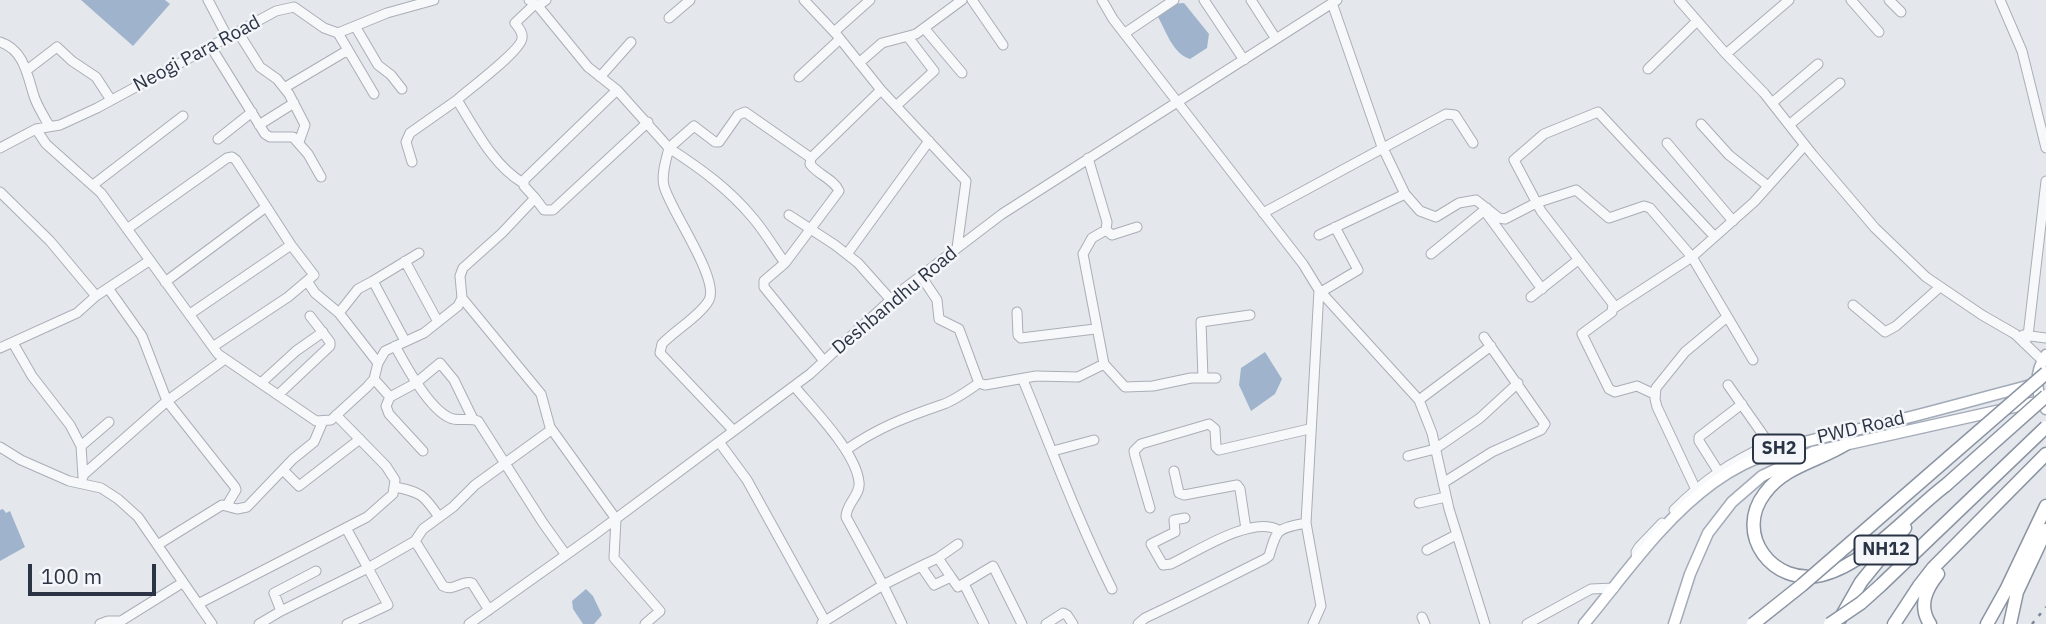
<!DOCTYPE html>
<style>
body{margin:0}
#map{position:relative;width:2046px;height:624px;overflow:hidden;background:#e4e7ec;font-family:"IBM Plex Sans",sans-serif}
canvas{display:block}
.scale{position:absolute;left:28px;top:564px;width:128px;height:32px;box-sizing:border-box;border:4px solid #2b3445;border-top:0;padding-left:9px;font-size:21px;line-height:24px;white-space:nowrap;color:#2b3445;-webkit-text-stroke:5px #f4f6f9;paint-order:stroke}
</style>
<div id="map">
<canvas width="2046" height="624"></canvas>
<div class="scale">100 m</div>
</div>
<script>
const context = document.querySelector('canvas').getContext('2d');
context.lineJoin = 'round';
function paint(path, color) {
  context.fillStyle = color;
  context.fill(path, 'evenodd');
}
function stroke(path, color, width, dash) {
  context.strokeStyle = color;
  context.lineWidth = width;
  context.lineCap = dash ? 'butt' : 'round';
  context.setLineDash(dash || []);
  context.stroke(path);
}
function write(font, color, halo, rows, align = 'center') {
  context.font = font + ' "IBM Plex Sans",sans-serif';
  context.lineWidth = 5;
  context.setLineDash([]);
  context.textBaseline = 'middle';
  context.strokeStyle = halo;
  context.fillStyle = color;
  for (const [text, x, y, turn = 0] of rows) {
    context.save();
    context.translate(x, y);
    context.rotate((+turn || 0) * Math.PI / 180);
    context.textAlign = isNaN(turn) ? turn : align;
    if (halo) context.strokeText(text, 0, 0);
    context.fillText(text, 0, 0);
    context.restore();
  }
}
const water = new Path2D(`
 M81,0h84l5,4 -37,42z
 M1184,3l25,31 -2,14 -17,11c-17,-5 -24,-28 -32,-42l14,-13z
 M1265,352l17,27 -7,15 -24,17 -12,-26 2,-17z
 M3,509l3,4 4,-2 15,36 -25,14v-51z
 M586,589l7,7 9,19 -8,9h-11l-10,-15 -1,-8z`);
const minor = new Path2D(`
 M208,0l20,38
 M529,0l9,6 8,-6
 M804,0l33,35 44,55 85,91 -9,67
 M972,0l31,45
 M1102,0l11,19 190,245 16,26 100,110 13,33 17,76 36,115
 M1204,0l40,60
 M1251,0l25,39
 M1679,0l47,54 38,39 48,61 63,74 51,49 56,38 33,19 27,26
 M1851,0l28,32
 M1889,0l12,12
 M2000,0l22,51 24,97
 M1332,3l49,141 24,50
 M538,6l50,61 29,23 52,58c-3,12 -8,27 -5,38 6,24 56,93 45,114 -8,15 -35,31 -47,44l-2,9 73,77
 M669,18l21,-18
 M355,26l23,39 13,10 11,14
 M924,28l38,45
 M238,32l22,35 17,12 12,15 16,31 -6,17
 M834,32l36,-32
 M338,33l36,61
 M1125,33l49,-33
 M0,42c24,8 27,32 34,54 3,10 10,20 15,30
 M211,47l54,87 5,3h23l15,17 13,23
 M1726,54l63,-54
 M859,63l23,-20 34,-9 46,-34
 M1648,69l49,-48
 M27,70l30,-23 15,14 24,16 15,23
 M600,77l31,-35
 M799,77l41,-38
 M284,88l64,-38
 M1772,103l46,-39
 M896,106l38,-35 -26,-34
 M1701,124l28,31 39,31
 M259,125l35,-22
 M1789,125l51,-42
 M36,129l10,15 55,49 117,161 98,67 15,-1 36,-33 7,-8 4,-16 7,-12 39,-18 34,-27 4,-8 -2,-22 3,-8 39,-35 33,-35 9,12h9l95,-88
 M218,139l34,-27
 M1667,143l66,78
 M0,148l36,-19 24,-4 37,-17 179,-97 18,-4 30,21 14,5 49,-20 47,-13
 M1088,158l19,64 -1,8 -14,8 -9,16 21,110 21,23 28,-1 38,-8h25
 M412,162l-6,-20 4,-9 47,-33
 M523,183c-30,-18 -47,-53 -66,-83 12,-11 65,-50 65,-62 1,-6 -4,-11 -7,-15l20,-19
 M93,185l90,-69
 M0,192l50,49 46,55
 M535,198l-11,-12v-6l93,-90
 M1484,210l58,79
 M1263,213l183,-99 9,1 18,28
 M789,215l46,30 23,18 33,37
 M127,229l100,-71 5,-1 4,3 55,85 23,30 -26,22 -74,49
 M1106,230l6,5 25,-8
 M1319,235l86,-41 15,17 16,6 23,-14 17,-3 23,18 6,1 31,-16 40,-13 33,28 35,-12 6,2 42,49 61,103
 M847,254l82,-113
 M1431,254l56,-46
 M405,261l33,61
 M785,263c-11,-15 -20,-31 -32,-45 -24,-29 -53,-50 -84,-70l25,-22 21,16h4l19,-27 7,-3 66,46
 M921,276l16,24 2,19 20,10 20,54
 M307,281l8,12 24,20 39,50
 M165,282l101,-75
 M108,288l34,48 25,65 58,-42
 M1321,292l37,-22 -23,-43
 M1531,297l47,-37
 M462,298l79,96 9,33 66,92 -2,39 46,53 -15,13
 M1853,305l32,27 11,-6 44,-39
 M1614,308l78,-51 62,-55 51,-57
 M1017,312l1,23 3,3 74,-9
 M339,313l19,-24 15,-8
 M190,314l101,-69
 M2023,335l23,3
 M405,341l-32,-60 46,-28
 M13,343l19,33 38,49 11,21
 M2024,343l4,-7 18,-155
 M395,346c11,20 34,63 55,72 9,4 19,-1 28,3l65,102 23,32
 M0,348l77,-35 19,-17 53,-35
 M824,361l-60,-74v-6l21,-18 54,-72c-5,-12 -21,-16 -29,-27l1,-6 70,-68
 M1203,378l-2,-56 49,-7
 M374,379l16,18
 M1023,380c29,70 55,141 89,209
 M261,383l35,-32 27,-19
 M1728,385l45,64
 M794,386c19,23 62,66 65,96 2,13 -13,21 -13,35l37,68 -58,36
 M279,394l51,-48v-4l-20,-26
 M1654,394l-17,-8 -22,6 -6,-3 -27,-55 30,-22 1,-8 -72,-93 -27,-51 30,-26 54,-22 116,124
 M1419,400l72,-54
 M719,442l28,38 78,141 -3,2
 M0,447l21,13 48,21 32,7 17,11 20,18 74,107
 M846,450c31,-22 60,-33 95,-45 13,-4 26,-14 38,-22l6,2 51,-9 42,1 26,-13
 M423,451l-34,-37 -3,-8 4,-9 26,-14 24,-20 14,17 19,39
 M1053,451l41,-11
 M1408,456l27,-7 45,-31 38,-35
 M283,470l16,16 61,-47
 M1174,471l5,22 5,2 53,-10 3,4 6,40
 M1718,471l-19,-30v-4l43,-33
 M83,475l84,-74 68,86 1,3 -9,15
 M83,477l-2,-31 28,-24
 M1443,483l49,-31 49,-22 4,-6 -61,-87
 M395,487c26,5 29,8 44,30
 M1698,494l-41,-87 -2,-8 1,-11 29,-36 42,-35
 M1419,503l27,-6
 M1150,508l-15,-52 -1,-5 7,-7 68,-20 6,5 1,18 3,3 90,-21
 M1674,510c30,-30 56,-48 96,-66
 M1185,518l-11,2 1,12 -24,12 12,21 8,-1c25,-12 81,-49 107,-34
 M159,544l63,-39 15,4 10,-2 46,-48 21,-17 9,-21
 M1427,550l29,-15
 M938,558l20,-14
 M1637,559l-1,-7 3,-5 23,-24
 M921,566l17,-8 13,19
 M964,584l20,40
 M198,604l169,-87 26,-23 2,-14 -9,-14 -50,-51
 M489,610l-17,-27c-11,-3 -18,9 -29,3l-28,-45 8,-12 30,-22 22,-22 76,-55
 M281,611l-7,-18 42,-22
 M1422,617l3,7
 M100,624l8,-3h13l61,-38
 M259,624l22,-13 87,-43 -22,-40
 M347,624l41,-19 -20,-37 47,-27
 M469,624l125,-89 216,-161 87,-80 105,-80 335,-214
 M902,624l-19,-39 38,-19 13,19 17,-8 7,10 35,-21 29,58
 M1046,624l17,-11 4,2 6,9
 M1138,624l7,-6c41,-19 80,-39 120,-59l4,-3c8,-28 8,-27 37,-33
 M1313,624l8,-18 -15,-83 13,-233
 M1527,624l64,-35 23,-1`);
const major = new Path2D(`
 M2046,355c-11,16 -12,37 0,54
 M1584,624c40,-48 78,-104 129,-141 50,-37 110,-45 169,-59 50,-12 99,-26 149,-39
 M1674,624l16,-50 18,-41 24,-31 30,-26 51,-24 228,-51`);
const highway = new Path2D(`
 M1846,444c-27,17 -61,22 -81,49 -32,41 8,94 57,82 45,-11 87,-62 124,-90
 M1840,619l21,-37 44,-54
 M1894,624l25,-38 14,-18 113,-114
 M1930,624c-12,-18 -4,-35 8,-50
 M1987,624l19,-34 40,-84
 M2010,624l7,-32 29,-62`);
const rail = new Path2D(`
 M2032,624l14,-17`);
const highwayBridge = new Path2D(`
 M1946,485l100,-89
 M1753,624l49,-39 244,-212
 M1830,624l31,-21 20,-18 165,-158`);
const shields = [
 [1779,449,52],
 [1886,550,63]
];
const shieldNames = [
 ["SH2",1779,449],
 ["NH12",1886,550]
];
const streetNames = [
 ["Neogi Para Road",197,54,-28],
 ["Deshbandhu Road",895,301,-40],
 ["PWD Road",1861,428,-13]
];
paint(water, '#9fb4cc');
stroke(minor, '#a9aeb7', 11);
stroke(major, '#a3abb8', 13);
stroke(highway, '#8b94a3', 15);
stroke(minor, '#f7f8fa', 9);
stroke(major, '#fff', 10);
stroke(highway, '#fff', 12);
stroke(rail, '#7d8696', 2.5, [3.5, 7]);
stroke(highwayBridge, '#8b94a3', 15, []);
stroke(highwayBridge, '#fff', 12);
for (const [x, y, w] of shields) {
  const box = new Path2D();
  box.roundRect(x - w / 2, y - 14.5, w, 29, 5);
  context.fillStyle = '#f4f6f9';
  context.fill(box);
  stroke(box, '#2b3445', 2);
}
write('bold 18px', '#2b3445', null, shieldNames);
write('19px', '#2b3445', '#f4f6f9', streetNames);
</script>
